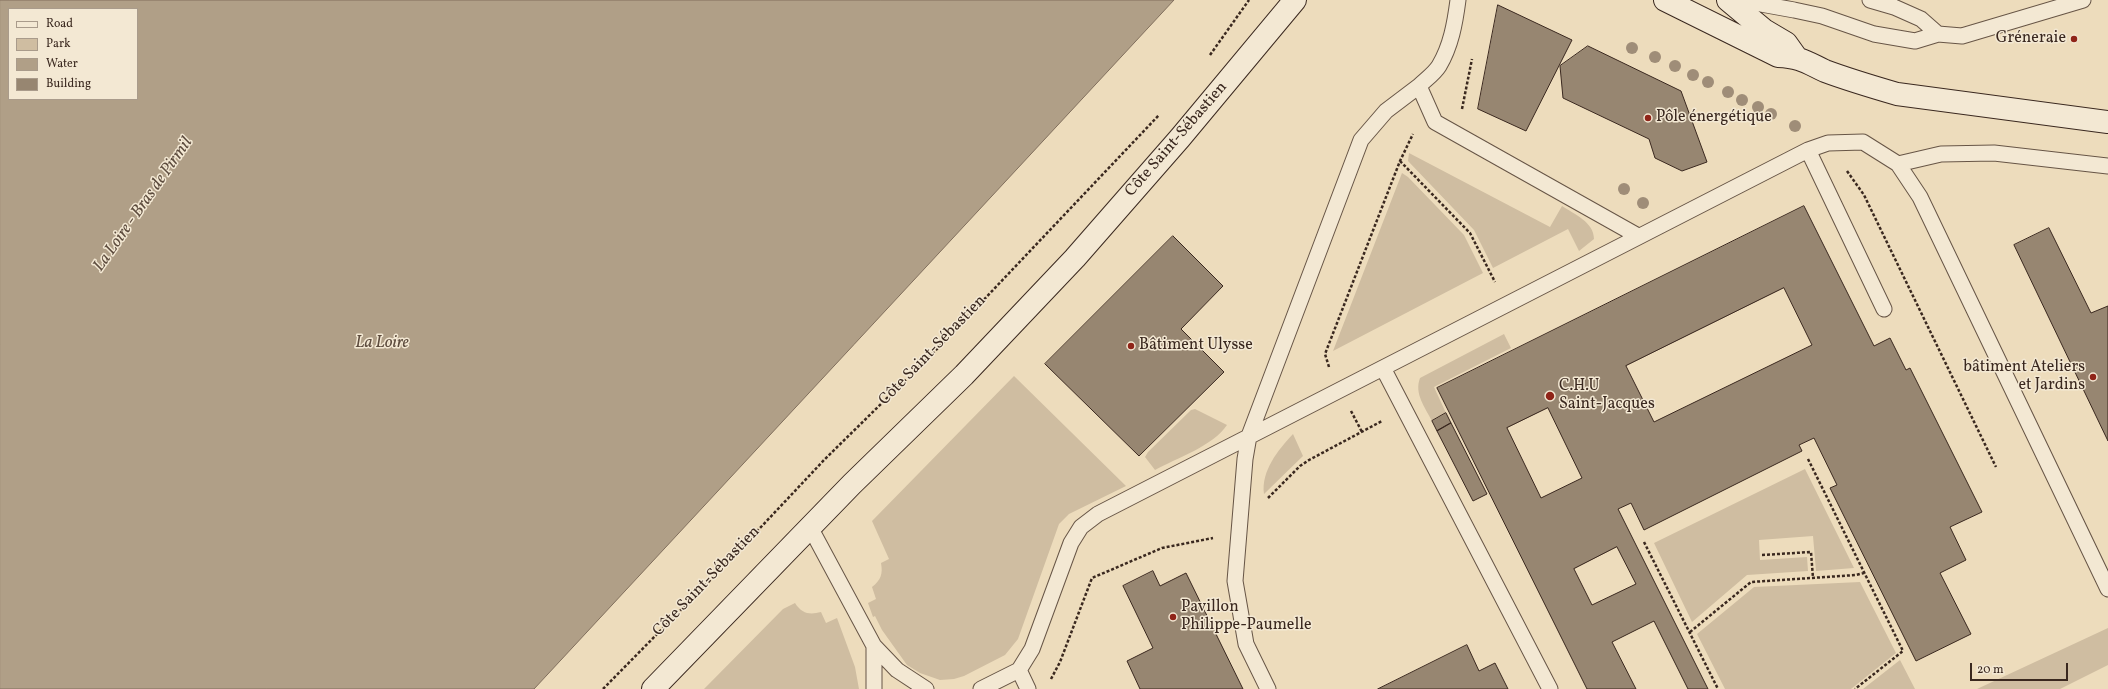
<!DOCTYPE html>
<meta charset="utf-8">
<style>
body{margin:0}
#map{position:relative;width:2108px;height:689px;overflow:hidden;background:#eddcbc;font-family:Vollkorn,serif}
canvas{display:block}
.legend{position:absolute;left:8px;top:8px;width:130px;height:92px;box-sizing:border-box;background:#f3e8d3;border:1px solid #a99b8b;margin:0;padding:5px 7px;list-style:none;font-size:12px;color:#3a281f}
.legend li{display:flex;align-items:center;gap:8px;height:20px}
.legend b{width:20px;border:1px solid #a99b8b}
.scale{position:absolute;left:1970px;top:663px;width:98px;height:18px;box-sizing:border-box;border:2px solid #3a281f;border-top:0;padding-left:5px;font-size:12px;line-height:14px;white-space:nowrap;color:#3a281f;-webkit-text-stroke:3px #f3e8d3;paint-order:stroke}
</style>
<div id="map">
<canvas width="2108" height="689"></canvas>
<ul class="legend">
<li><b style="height:5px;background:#f3e8d3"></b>Road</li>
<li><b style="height:11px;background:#cfbda1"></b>Park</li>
<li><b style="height:11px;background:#b09f87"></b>Water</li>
<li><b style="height:11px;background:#978671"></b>Building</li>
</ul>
<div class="scale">20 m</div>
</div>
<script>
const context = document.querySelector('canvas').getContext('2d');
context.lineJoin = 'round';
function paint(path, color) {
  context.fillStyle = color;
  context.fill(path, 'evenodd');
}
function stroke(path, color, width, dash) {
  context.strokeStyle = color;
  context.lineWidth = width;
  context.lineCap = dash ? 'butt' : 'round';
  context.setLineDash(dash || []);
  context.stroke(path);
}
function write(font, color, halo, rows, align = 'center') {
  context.font = font + ' Vollkorn,serif';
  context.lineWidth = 3;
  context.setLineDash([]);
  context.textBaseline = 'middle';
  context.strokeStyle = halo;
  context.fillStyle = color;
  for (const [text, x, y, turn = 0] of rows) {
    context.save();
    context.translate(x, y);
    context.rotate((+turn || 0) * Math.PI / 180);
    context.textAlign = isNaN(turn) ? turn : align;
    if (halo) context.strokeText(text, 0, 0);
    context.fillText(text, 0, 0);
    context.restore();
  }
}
const green = new Path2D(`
 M1409,153l141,74 12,-21c12,8 32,16 32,33l-15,12 -11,-22 -75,39 -19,-38 -66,-69z
 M1402,173l6,4 56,58 19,38 -150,78z
 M1504,334l7,14 -77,39 12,26 -14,8c-7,-14 -18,-27 -12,-43z
 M1014,376l112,110 -57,28 -10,10 -41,115 -13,16 -41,21 -10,3 -14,1 -20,-7 -13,-8 -25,-35 -7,-14 -2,1 -5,-14 8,-4 -4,-12c9,-7 11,-13 9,-24l8,-4 -17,-38z
 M1195,409l32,16c-14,21 -50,33 -72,45l-10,-13 3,-5 43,-42z
 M1293,434l10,22 -39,38c-3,-23 14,-44 29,-60z
 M1805,469l49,99 -38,3 -3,-35 -54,4 1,20 47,-3 1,14 -61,4 -55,47 -38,-79z
 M1860,582l36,71 -45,36h-126l-28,-55 57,-47z
 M795,603c7,11 15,12 26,9l5,11 11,-5 18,49 4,22h-155l79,-80z
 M2108,628v37l-48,24h-83z
 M1900,660l15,29h-52z`);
const water = new Path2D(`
 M0,0h1174l-640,689h-534zM9,9h128v90h-128z`);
const building = new Path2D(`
 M1498,5l74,35 -46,91 -48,-22z
 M1588,46l93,45 26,71 -25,9 -27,-13 -6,-19 -86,-41 -3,-32z
 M1804,206l70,140 16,-8 16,32 4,-2 72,144 -32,15 16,33 -26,13 31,61 -55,27 -86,-173 7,-3 -23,-47 -15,7 3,6 -158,79 -13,-27 -13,6 90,180h-20l-34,-68 -42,21 24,47h-49l-150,-301zM1784,288l28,57 -158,77 -28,-56zM1548,408l34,70 -41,20 -34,-70zM1617,547l19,37 -44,21 -18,-36z
 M2049,228l42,85 17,-7v135l-94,-196z
 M1173,236l50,50 -42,43 43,43 -85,84 -94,-92z
 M1446,413l5,10 -14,8 -5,-10z
 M1451,423l36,71 -14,7 -36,-70z
 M1153,571l7,15 26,-13 57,116h-103l-13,-28 26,-13 -30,-62z
 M1467,645l12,26 16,-8 13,26h-130z`);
const path = new Path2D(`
 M1210,55l39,-55
 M1462,109l10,-50
 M1400,161l70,72 25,49
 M1847,171l17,24 132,272
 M1329,367l-4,-13 75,-193 13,-27
 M1351,411l11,21
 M1808,459l95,192 -48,38
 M1268,498l32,-32 9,-6 73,-39
 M1644,542l74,147
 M1762,555l49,-3 2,26
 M1690,632l61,-50 105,-7 8,-2
 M1051,679l9,-17 32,-84 70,-30 51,-10
 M603,689l126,-128 96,-102 113,-111 221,-233`);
const lane = new Path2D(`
 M1739,0l55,10 28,6 52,18 41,7 23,-7 24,2 121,-36
 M1870,0l24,7 27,12 17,15
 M1419,86c6,-6 15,-12 20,-20 12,-20 16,-43 19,-66
 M1808,150l20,-7 35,-1 35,22 22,33 188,392
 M1898,164l43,-10 53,-1 114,13
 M1383,368l167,321
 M810,527l64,119 23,24 29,19
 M874,646v43
 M1019,670l9,19
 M981,689l38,-19 13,-21 39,-106 10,-16 17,-13 710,-364 76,159
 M1268,689l-22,-45 -11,-63 10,-122 4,-23 112,-296 25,-29 33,-25 16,36 203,114`);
const secondary = new Path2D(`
 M1665,0l113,56c23,1 28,6 47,15 24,9 48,16 72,23l211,28
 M1728,0l36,30 22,13 10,14
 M653,689l199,-205 112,-109 111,-117 105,-120 115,-138`);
const trees = [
 [1632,48],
 [1655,57],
 [1675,66],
 [1693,75],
 [1708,82],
 [1728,92],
 [1742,100],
 [1758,107],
 [1771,114],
 [1795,126],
 [1624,189],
 [1643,203]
];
const markers = [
 [2074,39,4,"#8f2418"],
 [1648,118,4,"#8f2418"],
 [1131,346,4,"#8f2418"],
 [2093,377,4,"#8f2418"],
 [1550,396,5,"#8f2418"],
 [1173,617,4,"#8f2418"]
];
const poiNames = [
 ["Gréneraie",2066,39,"right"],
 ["Pôle énergétique",1656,118],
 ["Bâtiment Ulysse",1139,346],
 ["bâtiment Ateliers",2085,368,"right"],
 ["et Jardins",2085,386,"right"],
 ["C.H.U",1559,387],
 ["Saint-Jacques",1559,405],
 ["Pavillon",1181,608],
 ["Philippe-Paumelle",1181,626]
];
const streetNames = [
 ["Côte Saint-Sébastien",1177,140,-49],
 ["Côte Saint-Sébastien",933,351,-46],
 ["Côte Saint-Sébastien",707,582,-46]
];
const waterNames = [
 ["La Loire - Bras de Pirmil",144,205,-55],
 ["La Loire",382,344]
];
paint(green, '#cfbda1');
paint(water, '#b09f87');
stroke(water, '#816f5d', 1);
paint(building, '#978671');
stroke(building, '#3a281f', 1);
stroke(lane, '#675546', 17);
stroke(secondary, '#3a281f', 24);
stroke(path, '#3a281f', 2.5, [3, 2]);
stroke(lane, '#f3e8d3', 15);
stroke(secondary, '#f3e8d3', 22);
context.fillStyle = '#9f8d78';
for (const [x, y] of trees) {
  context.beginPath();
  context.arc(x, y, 6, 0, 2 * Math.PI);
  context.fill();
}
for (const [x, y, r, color] of markers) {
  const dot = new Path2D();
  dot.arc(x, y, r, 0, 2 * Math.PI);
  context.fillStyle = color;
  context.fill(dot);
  stroke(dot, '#f3e8d3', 1.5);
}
write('16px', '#3a281f', '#f3e8d3', poiNames, 'left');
write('16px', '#3a281f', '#f3e8d3', streetNames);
write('italic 17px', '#5d4c3e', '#f3e8d3', waterNames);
</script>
